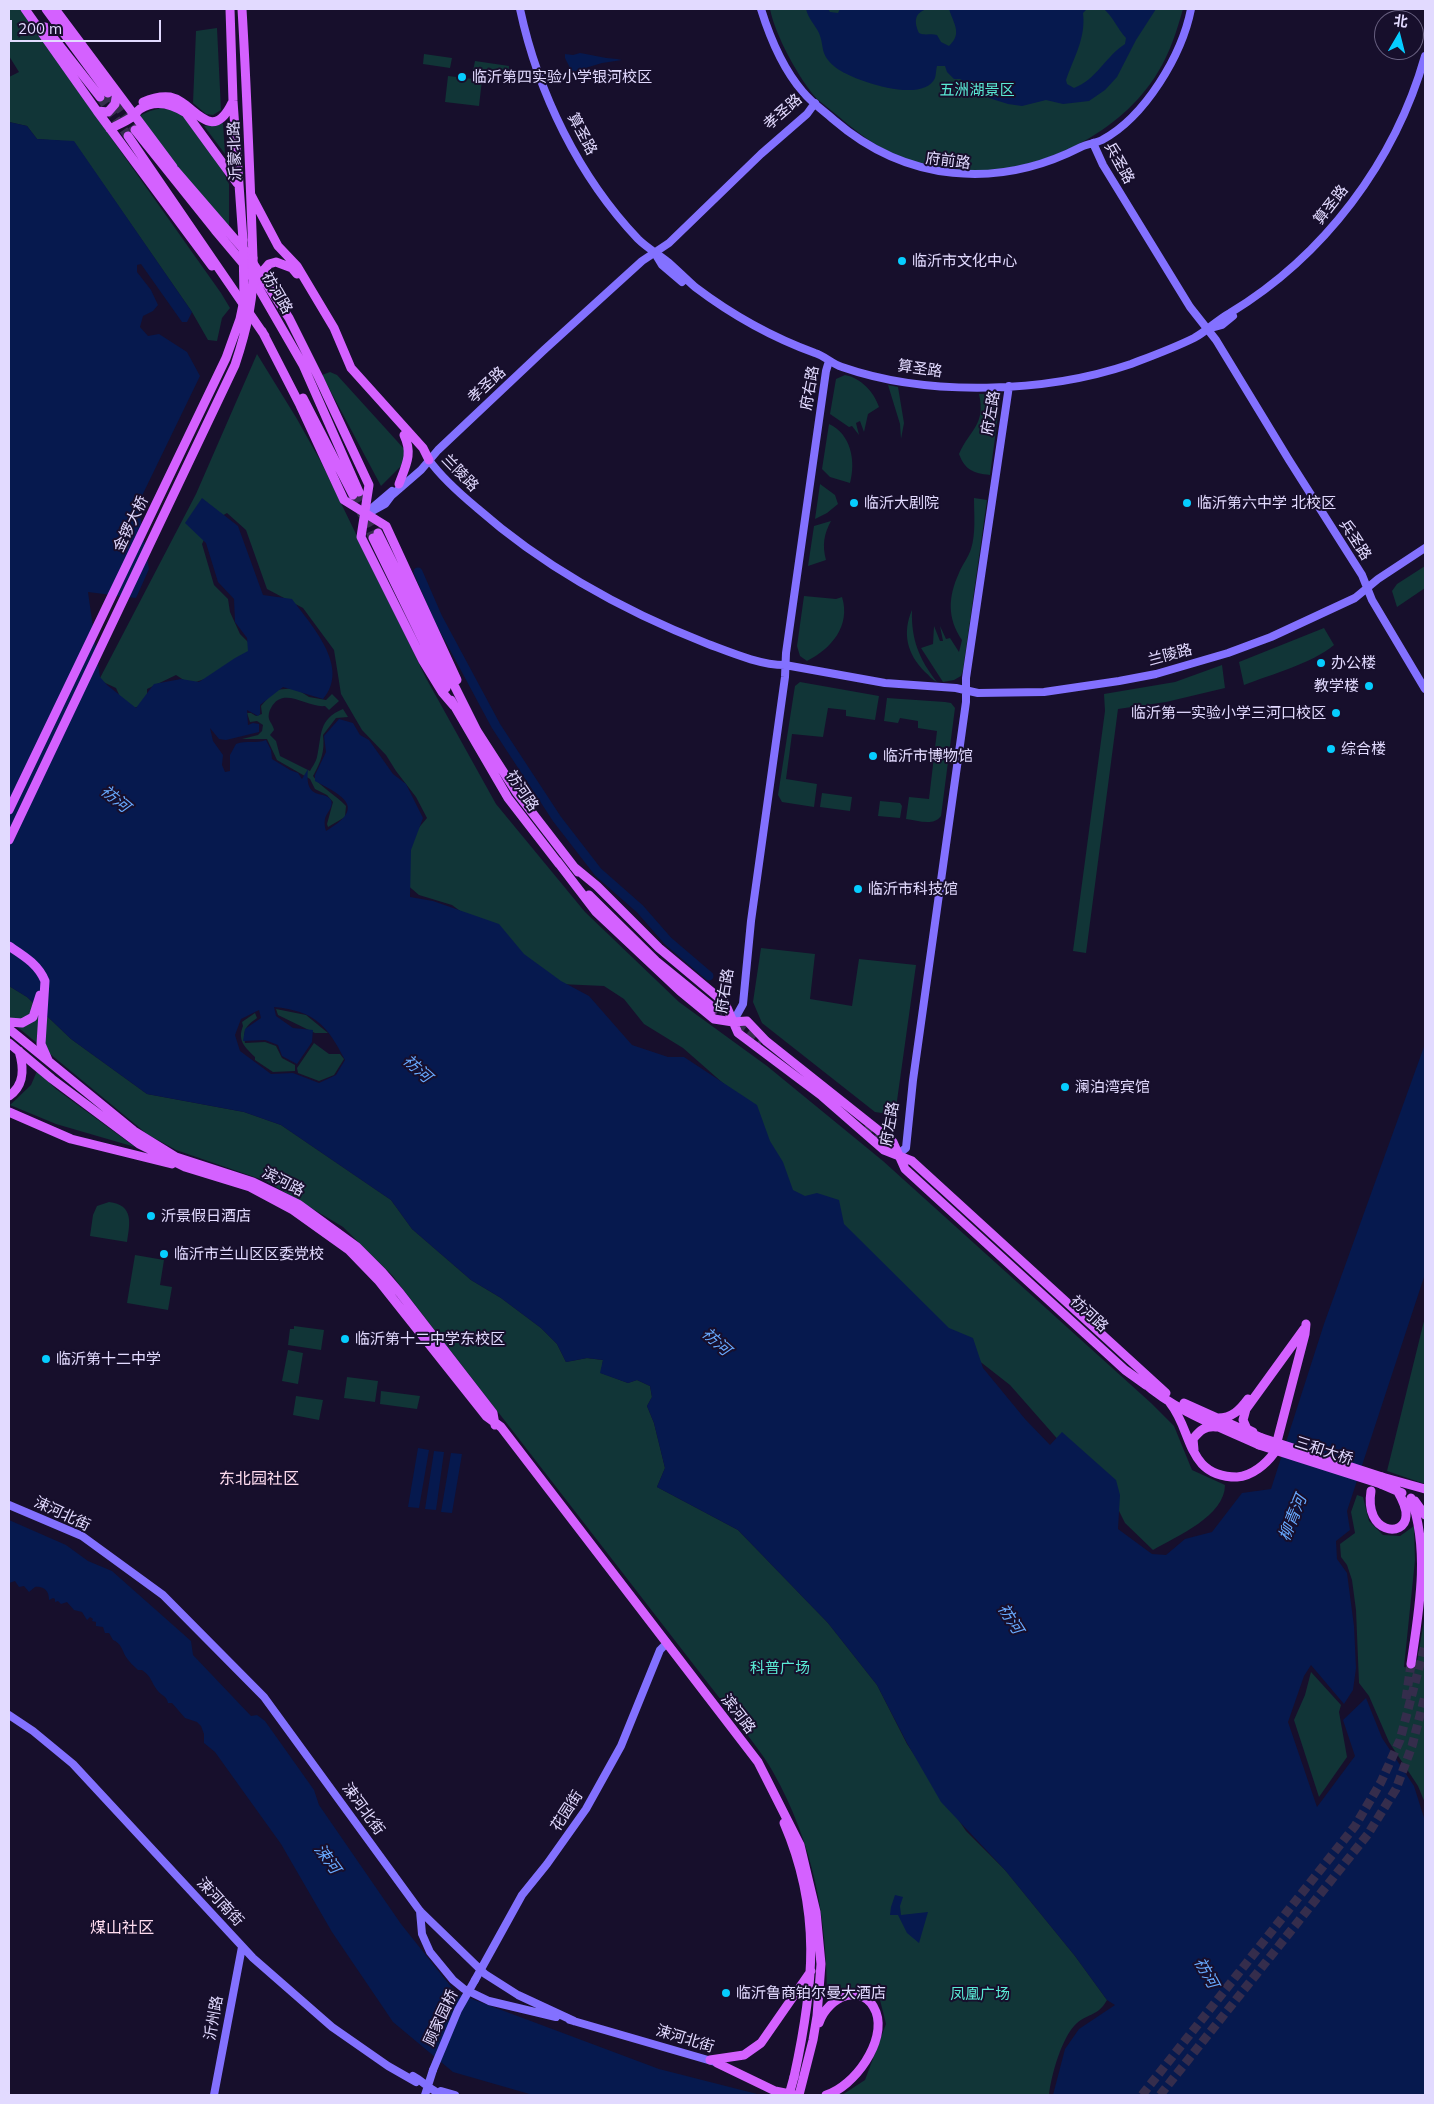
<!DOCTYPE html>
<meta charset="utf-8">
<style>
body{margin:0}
#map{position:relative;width:1434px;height:2104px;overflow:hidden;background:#170f2c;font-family:Mulish,"Noto Sans SC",sans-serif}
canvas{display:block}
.frame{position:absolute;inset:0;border:10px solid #e2daff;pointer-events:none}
.north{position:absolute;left:1374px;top:10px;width:50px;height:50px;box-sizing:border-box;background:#170f2c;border:1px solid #686080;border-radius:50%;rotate:8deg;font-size:14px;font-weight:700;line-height:20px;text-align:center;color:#e2daff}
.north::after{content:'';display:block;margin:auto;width:18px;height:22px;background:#06cdff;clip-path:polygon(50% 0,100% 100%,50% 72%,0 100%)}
.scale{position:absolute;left:10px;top:20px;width:151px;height:22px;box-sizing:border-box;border:2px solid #e2daff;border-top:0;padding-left:6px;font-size:15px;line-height:18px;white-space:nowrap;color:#e2daff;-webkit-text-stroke:4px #170f2c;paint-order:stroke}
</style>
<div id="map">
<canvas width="1434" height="2104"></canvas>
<div class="frame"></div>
<div class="north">北</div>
<div class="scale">200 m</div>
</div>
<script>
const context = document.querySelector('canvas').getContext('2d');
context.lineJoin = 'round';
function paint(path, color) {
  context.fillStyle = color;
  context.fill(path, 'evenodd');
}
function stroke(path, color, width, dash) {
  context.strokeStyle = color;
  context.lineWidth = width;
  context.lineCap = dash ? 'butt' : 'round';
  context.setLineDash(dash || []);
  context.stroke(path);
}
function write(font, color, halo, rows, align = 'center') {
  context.font = font + ' Mulish,"Noto Sans SC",sans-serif';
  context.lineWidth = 4;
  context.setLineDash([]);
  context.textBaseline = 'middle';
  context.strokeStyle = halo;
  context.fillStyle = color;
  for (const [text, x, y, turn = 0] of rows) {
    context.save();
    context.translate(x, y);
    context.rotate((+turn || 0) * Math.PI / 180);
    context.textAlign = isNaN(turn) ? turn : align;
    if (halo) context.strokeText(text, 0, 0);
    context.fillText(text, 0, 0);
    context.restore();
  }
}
const green = new Path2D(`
 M9,9h11l201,284 9,15 -8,10 -5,23 -9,-1 -16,-28 -118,-170 -37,-3 -10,-13 -18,-4v-45l10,-5 -10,-16z
 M770,9h413c-6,21 -13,44 -25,63 -44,74 -150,114 -232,94 -33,-8 -63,-28 -88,-50 -7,-6 -14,-11 -21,-17 -18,-20 -42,-64 -47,-90z
 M217,28l4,82 -8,5 -7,-1 -13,-11 3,-72z
 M424,54l28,4 -2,10 -27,-4z
 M475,61l34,5 -1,10 -35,-5z
 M448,76l34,4 -3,26 -34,-4z
 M161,108l15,3 8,5 37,51 8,17v56l-90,-124 11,-5z
 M223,123l2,31 -21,-28z
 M257,354l40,65 24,43 105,216 70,126 89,108 94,90 88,64 116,95 268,242 23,23 18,44 33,15c0,31 -48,51 -72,65l-28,-27 -16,-32 -33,-31 -66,-75 -60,-47 -155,-140 -47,-93 -65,-57 -39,-24 -20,-25 -20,-13 -44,-2 -108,-79 -33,-10 -14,-12 6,-46 16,-19 -11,-21 -20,-26 -10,-16 -24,-25 -21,-36 -7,-44 -31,-42 -36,-19 -21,-59 -19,-17 -14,8 -11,23 12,41 14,14 2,13 10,22 11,11 1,8 -27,19 -35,12 -14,-9 -29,14v16l-15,3 -10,-7 -6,-13 -17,-8 97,-186z
 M330,372l7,3 69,76 -1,11 -24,24 -59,-111z
 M845,375c16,3 29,17 34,32l-11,7 -4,18 -4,-11 -4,2 3,12 -7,-9 -3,1 -19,-13 6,-35z
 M888,385l10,2 6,36 -3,16 -1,-15z
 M979,394h10l9,6 1,8 -9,67c-17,-2 -25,-5 -31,-21 11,-25 27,-29 20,-60z
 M829,424c22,10 27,37 21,59l-20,-6 -8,-8z
 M820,484l15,11 3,9 -11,9 -12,6z
 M974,498l13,2 -24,170 -2,6 -7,4 -11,2 -22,-34 12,-4 1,-18 6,15h3l-3,-15 6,13 4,-1 9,14 3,-12c-15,-22 -14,-43 -3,-67 3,-8 9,-15 12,-24 5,-16 3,-34 3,-51z
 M831,521c-7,13 -9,24 -5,39l-18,6 6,-40z
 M1425,566v22l-28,19 -5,-16 5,-7z
 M804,596l32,3 6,-2c9,29 -11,52 -35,64l-7,-5 -3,-10z
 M912,610c-1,29 7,49 25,72 -5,-2 -8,-7 -12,-10 -18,-18 -23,-39 -13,-62z
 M1324,628l10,17c-23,19 -62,29 -90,40l-5,-23z
 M1222,665l3,23 -59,14 -48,7 -32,244 -13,-2 32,-240 -1,-17 71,-12z
 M800,682l79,14 -4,24 -29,-4v-6l-18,-2 -5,29 -31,-3 -6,45 31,5 -3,23 -32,-5 -4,-7 16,-103 1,-6z
 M295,688l14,9 17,3 6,-6 7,7 -10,9 -4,-4c-18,2 -42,-21 -54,2 -2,3 -3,8 -2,11 2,5 4,6 5,11l-4,5 6,6 4,15 30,15c2,-4 6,-9 7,-14 5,-22 1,-38 26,-48l5,8 -12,1 -13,17c2,17 -2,26 -10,41 8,12 22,18 33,30l-1,11 -17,10 -1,-3 6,-22 -6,-7 -12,-6 -5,-10 -33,-19 -10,-21h-25l16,-4 4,-4 1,-6 -6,-4 -7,1 -3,-9h4l5,3 6,-2 -1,-8 14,-16z
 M887,698l58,4 6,1 4,5 -14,108c-8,11 -24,4 -35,3l3,-22 20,2 8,-68 -19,-3v-7l-18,-3 -2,5 -14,-2z
 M822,793l30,4 -2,14 -30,-4z
 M880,801l20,2 2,3 -2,12 -22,-2z
 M761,948l54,6 -5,45 42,7 7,-47 57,6 -21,150 -20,-3 -113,-89 -9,-21z
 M9,986l18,11 44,42 76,55 97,18 37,13 110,75 21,29 59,51 30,18 40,30 16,16 9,18 21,-4 16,2 -2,13 27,10 9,-3 13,6 2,11 -5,9 7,17 11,45 -8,19 81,43 90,93 49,62 30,59 59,87 39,39 70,86 32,44c-9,16 -18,13 -30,23 -15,13 -26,53 -28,72h-207l23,-15 21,-56 -6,-24 -28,-12 -25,10c0,-81 -14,-155 -54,-226 -10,-18 -24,-34 -35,-50l-346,-447 -49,-48 -77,-46 -90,-31 -29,-16 -138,-114z
 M276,1009l30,6 22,18h-13l-37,-18z
 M255,1013l2,5c-11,8 -14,11 -12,25l20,-1 11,4 6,12 13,7v6l-22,1 -18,-12v-3c-10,-10 -18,-16 -12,-31l-1,-4z
 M314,1043l15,11h11l4,5 -10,16 -15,6 -21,-8 -1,-5z
 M37,1071l19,18 79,58 -79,-23 -46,-19 21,-20z
 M109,1202c25,3 21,21 18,40l-37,-6 3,-21 4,-9z
 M135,1255l29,5 -4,25 12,2 -4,23 -41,-7z
 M1425,1317v167l-38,-13z
 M294,1326l30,4 -3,20 -33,-5 2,-16h4z
 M288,1350l15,3 -5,31 -16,-3z
 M347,1377l31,4 -3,21 -31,-4z
 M381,1391l39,5 -3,13 -37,-5z
 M296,1396l27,4 -4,20 -26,-5z
 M1357,1495l6,2 6,24 14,14 17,1 14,-10 1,34 -11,107 12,1 9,-54v189l-7,-17 -29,-44 -20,-46 -10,-13 -3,-73 -4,-30 -5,-15 -6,-8 -1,-13 15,-11 -4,-21z
 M1311,1672l30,33 -2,7 8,45 -28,40 -25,-77 11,-25z`);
const water = new Path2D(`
 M806,9h22l2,3 8,1 2,-4h87c-13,4 -13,13 -8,24 6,3 12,0 18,2l4,7 8,4c14,-13 4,-23 0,-37h138l-4,4c3,25 -9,44 -17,67l1,4 7,4c22,-8 32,-32 51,-44l1,-6c-9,-10 -13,-21 -22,-29h52l-20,31 -19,37 -12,13 -16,11 -26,3 -17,-4 -24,6 -14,-2 -19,-6 -19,-14 -10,-5h-6l-7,-7 -2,-6h-8c-1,3 -1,9 -2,12 -12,27 -84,2 -100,-11 -16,-14 -10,-19 -16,-34 -4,-8 -11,-15 -13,-24z
 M580,53c8,1 14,3 21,4 7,2 14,1 21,3l-20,3 -30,9 -7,-14v-4l8,1z
 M9,122l18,4 10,13 37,2 118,171 -5,10h-5l-41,-58 -4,1v7l14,18 7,15 -5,6 -10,5 -3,11 8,9 11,-2 28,18 13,24 -62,128 11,65 -13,29 -48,-6 12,85 7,8 29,23 18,-24 27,-5 18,3 36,-24 13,-7 -1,-13 -12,-16 -1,-23 -16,-17 -12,-39 -21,-20 17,-25 36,28 25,69 29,4c19,26 59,68 31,100l-40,-12 -23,18v9l-2,2 -11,-6 1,15 5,-2 6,1v8l-33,8 -7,-1 -9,-11 3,13 10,14 -1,10 3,7 5,-1v-16l6,-11c10,-4 20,0 30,-4l5,10 1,9 18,11 8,3 4,6 6,-10c-4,33 18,21 23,31 3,7 -5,13 -6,19 -1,4 0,9 1,12 39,-23 20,-34 -11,-50v-6l11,-23 -2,-16 15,-17 14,4 7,12 9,5 24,34 13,10 17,34 -12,32 -1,47 23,4 66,23 25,30 37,27 28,15 43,49 36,12h16l73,48 13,36 13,21 10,28 12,6 12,-3 22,7 5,24 105,104 24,10 10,30 42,51 25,26 12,-13 54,48 4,15 -2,34 34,25 14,1 19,-16 27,-7 30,-39 29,-4 53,-165 101,-280v230l-78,237 3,19 -14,11 1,18 10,14 7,53 2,42 -3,22 -9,14 -33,-39 -7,11 -16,46 29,85 38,-51 -12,-36 23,-22 16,40 32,48 11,35v274h-372l12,-46 14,-20 36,-24 -8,-5 -32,-44 -70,-86 -64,-68 -34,-59 -30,-58 -49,-62 -90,-93 -81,-43 8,-19 -11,-45 -7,-17 5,-9 -2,-11 -13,-6 -9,3 -28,-10 3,-13 -16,-2 -21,4 -9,-18 -16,-16 -40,-30 -30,-18 -59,-51 -21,-29 -110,-75 -37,-13 -97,-18 -76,-55 -44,-42 -18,-11zM274,1007c41,4 53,18 71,53l-9,15 -17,8 -26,-10 -22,1 -31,-23 -5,-16 6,-16 18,-9 2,8 -16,11 -2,12 22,-1 13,5 4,11 15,8 15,-22 1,-12 -20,-2 -17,-12z
 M418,1448l11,2 -10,58 -11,-1z
 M434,1451l10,1 -8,58 -11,-1z
 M451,1453l11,1 -10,59 -11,-1z
 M9,1520l57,25 22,16 24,10 79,70 2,14 58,61 6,-1 8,6 49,69 5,15 82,119 55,69 203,76 102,26h-228l-80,-23 -60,-50 -61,-90 -51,-88 -66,-92 -11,-9v-9l-3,-8 -4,-4 -12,-4 -13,-15h-4c-1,-7 -6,-7 -10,-12 -8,-10 -5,-13 -16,-21h-4c-4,-4 -9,-8 -12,-13 -4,-7 -5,-14 -13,-17l-4,-7h-4l-2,-6 -7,-1v-4l-4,-1 1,-2 -3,-2 -3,3 -5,-8 -8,-2 -7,-8 -6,2 -3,-3 -3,1v-3l-2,-1 -4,2c0,-9 -5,-14 -14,-13l-6,5 -5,-6 -5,1 -4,-6 -6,2z
 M895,1895l8,2 -3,9 1,9 27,-3 -9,31 -12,-10 -9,-18h-8l1,-8z`);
const river = new Path2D(`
 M418,572l20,46 58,108 61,93 41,53 42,37 28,32 41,35`);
const primaryTunnel = new Path2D(`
 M108,93l27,37
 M100,97l28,39
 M359,492l19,41
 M353,495l20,43
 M717,1006l46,35
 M866,1125l32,27
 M1406,1699l5,-35
 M1142,2095l213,-269 26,-44 19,-42 25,-95
 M1160,2095l208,-261 28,-45 16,-43 13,-50`);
const secondary = new Path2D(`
 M520,9c18,84 59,168 118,230 9,9 20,15 30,23 9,8 18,17 27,25 37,28 76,50 120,66 10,3 17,11 27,14 86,30 204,26 289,-3 21,-8 43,-16 63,-26 13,-7 23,-18 36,-25 94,-57 165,-151 195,-257
 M761,9c9,29 22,60 42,83 9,11 21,19 31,28 72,62 163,70 247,27 6,-3 15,-4 21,-7 43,-23 80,-85 89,-131
 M1093,143l10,22 87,142 26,33 73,120 73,115 10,25 53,89
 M656,255l6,10 20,17
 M1211,328l11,-3 11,-9
 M429,460c13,18 30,33 48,48 68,60 147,103 231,136 24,9 52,21 77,21l100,18 71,5 22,5 66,-1 75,-11 37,-7 72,-21 43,-16 84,-39 23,-19 47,-31
 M372,508l20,-17
 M365,515l20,-11 6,-8 30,-26 17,-20 106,-100 98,-89 27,-18 92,-89 46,-40 8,-11
 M733,1022l10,-18 8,-83 34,-244 1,-24 40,-282 3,-10
 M897,1155l9,-7 7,-68 53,-378v-24l43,-292
 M9,1505l73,31 81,59 101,102 156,214 65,63 33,21 56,26
 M9,1715l24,16 40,33 180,194 79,69 56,39 28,16
 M420,1911l2,23 8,18 23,28 11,9 25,12 67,16
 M475,1980l47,-85 25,-31 39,-55 35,-63 39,-96 3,-3
 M570,2020l145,42
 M413,2076c11,6 19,16 31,19
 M441,2091l14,4
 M214,2095l28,-148
 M425,2095l8,-25`);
const primary = new Path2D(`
 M25,9l72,102 115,155
 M46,9l62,84
 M55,9l118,158
 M230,9l3,92 10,139
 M242,9c5,83 8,166 11,249
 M45,27l55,70
 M143,102c9,-4 17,-6 27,-5 24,5 41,49 62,6
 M97,111l11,1 7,-8 2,-12
 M110,129c7,-4 15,-7 22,-12 3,-2 5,-6 8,-8 15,-10 32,-5 46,4l51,70
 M135,130l80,100 32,38 56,97 56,127
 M128,136l137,200
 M175,170l70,81 44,67 30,60 50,107 -8,52 62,124 19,31 12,14
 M251,195l27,51 19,20 37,62 17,40 72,80 6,12
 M264,270l5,-6 7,-2 16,6 5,6
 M262,331l38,74 44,95 42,26 71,154
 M303,398l50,97
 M399,484c7,-19 14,-30 5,-49
 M378,533l99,198 40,62 61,79
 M373,538l73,150
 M451,700l57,98 51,66
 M557,861l39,51 84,79 34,28 19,3 14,-1 19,20 127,101 12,27 220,201 21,15
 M574,867l23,19 62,62 66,55 13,30 84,63 62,54 28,11 254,232
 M589,895l67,66 59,48
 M9,946c15,10 29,18 36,35l-4,63 7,16
 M9,1022l13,1 11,-6 7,-22
 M9,1029l125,102 42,26 77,25 45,22 59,43 25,25 18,21 93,120 2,12
 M9,1043l43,36 87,65 46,23 65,20 43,23 56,40 29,30 108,136 15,11 257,335 42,83 16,67 5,52 -4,52 -4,24 -14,55
 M9,1096c16,-11 15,-28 10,-45
 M9,1112l62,27 101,25
 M1143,1382c32,29 77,45 116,63
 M1170,1403c23,28 16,74 67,74 15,-1 29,-13 37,-24l31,-119 1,-10
 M1184,1403l78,35
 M1218,1418c14,0 22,-8 30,-19
 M1253,1432l-6,-3 -4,-9 3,-11 58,-80
 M1194,1450l-1,-11c7,-9 12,-13 23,-12
 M1382,1477l43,12
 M1381,1484l21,9
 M1371,1491c-7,43 34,47 35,25 1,-9 -5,-19 -9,-26
 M1411,1498c19,53 8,112 0,166
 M1415,1501l10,14
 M784,1823c38,88 30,163 10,254
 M819,2023c9,-27 45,-42 57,-11 11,29 -22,75 -50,83
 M710,2060l34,-5 17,-12 50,-72
 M717,2063l58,28 20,4`);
const secondaryBridge = new Path2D(`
 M433,2070l25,-60 17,-30`);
const primaryBridge = new Path2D(`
 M253,284l11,-14
 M9,810l217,-452 14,-39 4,-19 -1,-60
 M9,840l226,-475c12,-36 20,-70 18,-107
 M1262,1438l120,39
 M1259,1445l122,39
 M789,2095l5,-18`);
const markers = [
 [462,77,5,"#06cdff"],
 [902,261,5,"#06cdff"],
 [854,503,5,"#06cdff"],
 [1187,503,5,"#06cdff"],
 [1321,663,5,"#06cdff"],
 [1369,686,5,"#06cdff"],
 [1336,713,5,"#06cdff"],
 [1331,749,5,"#06cdff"],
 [873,756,5,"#06cdff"],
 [858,889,5,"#06cdff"],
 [1065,1087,5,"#06cdff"],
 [151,1216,5,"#06cdff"],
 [164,1254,5,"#06cdff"],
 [345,1339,5,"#06cdff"],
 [46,1359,5,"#06cdff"],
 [726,1993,5,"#06cdff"]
];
const poiNames = [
 ["临沂第四实验小学银河校区",472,77],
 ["临沂市文化中心",912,261],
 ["临沂大剧院",864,503],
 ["临沂第六中学 北校区",1197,503],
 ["办公楼",1331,663],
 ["教学楼",1359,686,"right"],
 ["临沂第一实验小学三河口校区",1326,713,"right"],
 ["综合楼",1341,749],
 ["临沂市博物馆",883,756],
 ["临沂市科技馆",868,889],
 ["澜泊湾宾馆",1075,1087],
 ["沂景假日酒店",161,1216],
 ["临沂市兰山区区委党校",174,1254],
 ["临沂第十二中学东校区",355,1339],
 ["临沂第十二中学",56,1359],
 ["临沂鲁商铂尔曼大酒店",736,1993]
];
const parkNames = [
 ["五洲湖景区",977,90],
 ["科普广场",780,1668],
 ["凤凰广场",980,1994]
];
const streetNames = [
 ["孝圣路",783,112,-41],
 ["算圣路",582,134,62],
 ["沂蒙北路",235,151,-92],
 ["府前路",948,161,7],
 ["兵圣路",1119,163,61],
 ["算圣路",1331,205,-52],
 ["祊河路",277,293,60],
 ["算圣路",920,369,8],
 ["孝圣路",487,385,-43],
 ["府右路",810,388,-80],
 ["府左路",991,413,-80],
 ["兰陵路",460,473,46],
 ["金锣大桥",131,524,-64],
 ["兵圣路",1355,540,57],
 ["兰陵路",1170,655,-15],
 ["祊河路",522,791,56],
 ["府右路",725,991,-81],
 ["府左路",890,1124,-80],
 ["滨河路",283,1182,27],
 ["祊河路",1089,1314,43],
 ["三和大桥",1324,1451,18],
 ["涑河北街",62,1514,25],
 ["滨河路",738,1714,52],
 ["涑河北街",363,1809,54],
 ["花园街",567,1811,-57],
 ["涑河南街",220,1902,47],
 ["沂州路",214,2018,-80],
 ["顾家园桥",441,2018,-65],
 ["涑河北街",685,2039,17]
];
const waterNames = [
 ["祊河",115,799,40],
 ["祊河",417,1069,42],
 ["祊河",716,1342,42],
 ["柳青河",1293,1518,-68],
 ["祊河",1010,1619,58],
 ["涑河",327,1859,54],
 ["祊河",1206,1973,61]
];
const neighbourhoodNames = [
 ["东北园社区",259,1479],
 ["煤山社区",122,1928]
];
paint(green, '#113537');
paint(water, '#06194e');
stroke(river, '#06194e', 9);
stroke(primaryTunnel, '#352d4c', 9, [9, 4.5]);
stroke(secondary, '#8371ff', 8);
stroke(primary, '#d461ff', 9);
stroke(secondaryBridge, '#8371ff', 8);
stroke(primaryBridge, '#d461ff', 9);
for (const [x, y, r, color] of markers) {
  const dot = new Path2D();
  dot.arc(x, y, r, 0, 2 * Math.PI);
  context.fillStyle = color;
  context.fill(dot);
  stroke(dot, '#170f2c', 2);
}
write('15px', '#e2daff', '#170f2c', poiNames, 'left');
write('15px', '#5aebd5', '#170f2c', parkNames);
write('15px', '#e2daff', '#170f2c', streetNames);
write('italic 16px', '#68aaff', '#170f2c', waterNames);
write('16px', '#ffdcef', '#170f2c', neighbourhoodNames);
</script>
